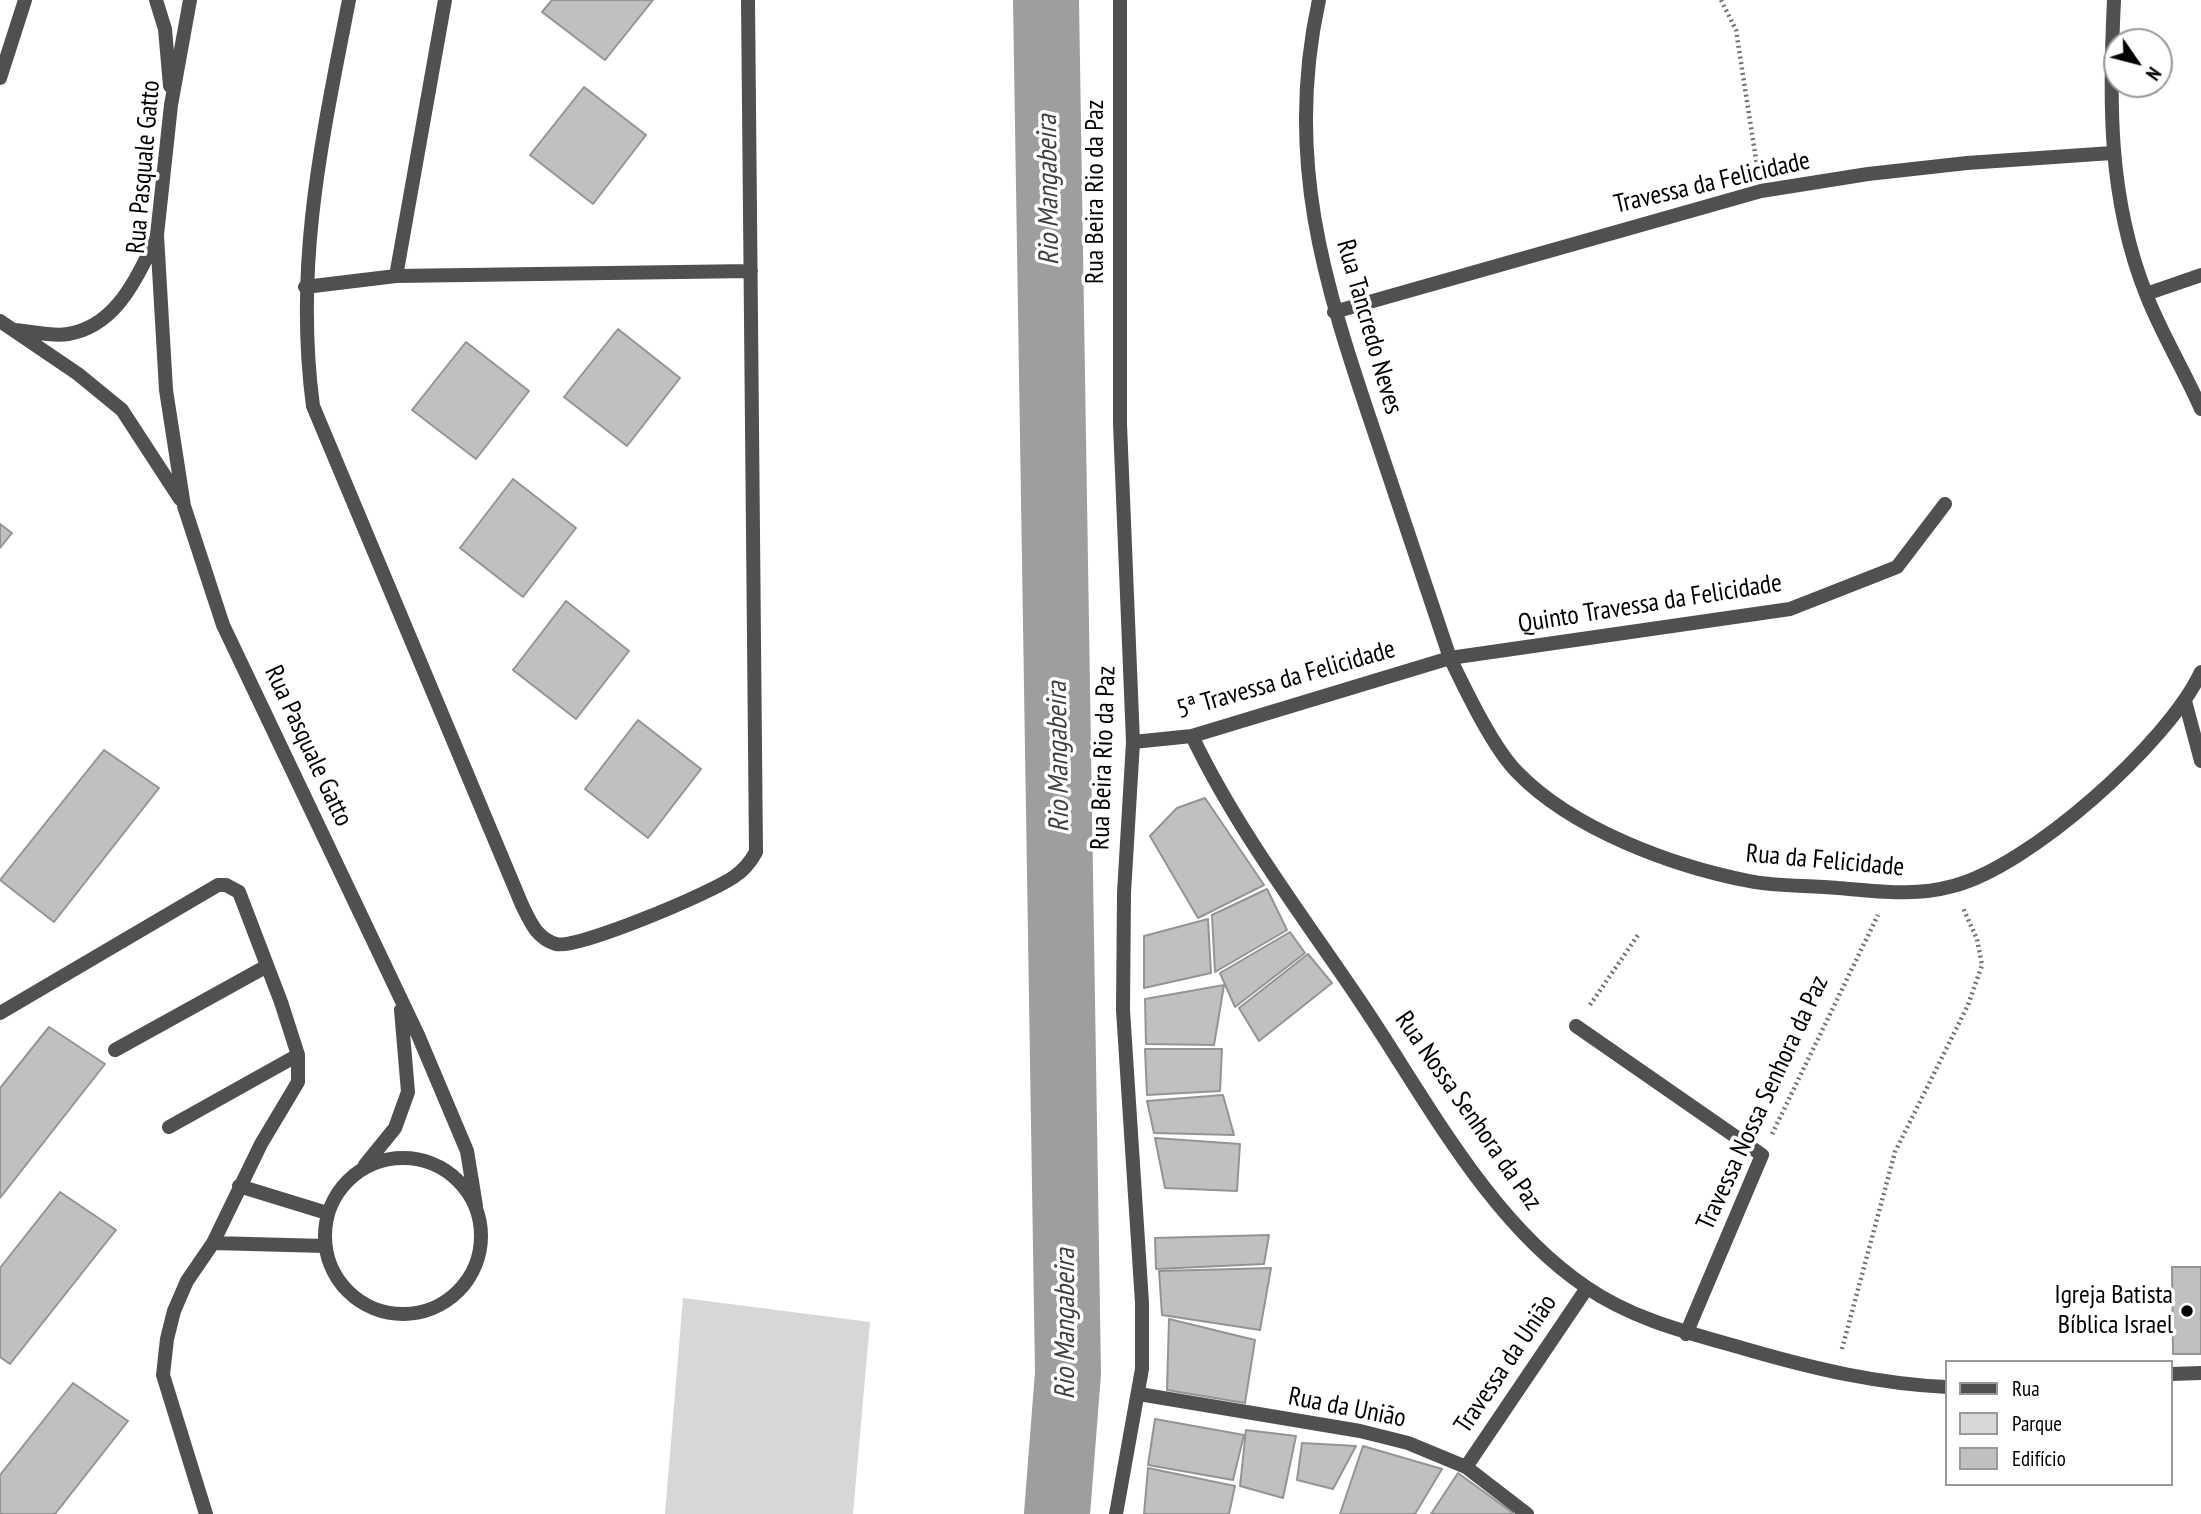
<!DOCTYPE html>
<meta charset="utf-8">
<style>
body{margin:0}
#map{position:relative;width:2201px;height:1514px;overflow:hidden;background:#fff;font-family:"PT Sans Narrow",sans-serif}
canvas{display:block}
.legend{position:absolute;left:1945px;top:1360px;width:228px;height:126px;box-sizing:border-box;background:#fff;border:2px solid #999;margin:0;padding:9px 12px;list-style:none;font-size:21px;color:#000}
.legend li{display:flex;align-items:center;gap:14px;height:35px}
.legend b{width:35px;border:2px solid #999}
.north{position:absolute;left:2103px;top:28px;width:70px;height:70px;box-sizing:border-box;background:#fff;border:2px solid #999;border-radius:50%;rotate:125deg;font-size:19px;font-weight:700;line-height:28px;text-align:center;color:#000}
.north::after{content:'';display:block;margin:auto;width:24px;height:32px;background:#000;clip-path:polygon(50% 0,100% 100%,50% 72%,0 100%)}
</style>
<div id="map">
<canvas width="2201" height="1514"></canvas>
<ul class="legend">
<li><b style="height:9px;background:#505050"></b>Rua</li>
<li><b style="height:19px;background:#d7d7d7"></b>Parque</li>
<li><b style="height:19px;background:#c0c0c0"></b>Edifício</li>
</ul>
<div class="north">N</div>
</div>
<script>
const context = document.querySelector('canvas').getContext('2d');
context.lineJoin = 'round';
function paint(path, color) {
  context.fillStyle = color;
  context.fill(path, 'evenodd');
}
function stroke(path, color, width, dash) {
  context.strokeStyle = color;
  context.lineWidth = width;
  context.lineCap = dash ? 'butt' : 'round';
  context.setLineDash(dash || []);
  context.stroke(path);
}
function write(font, color, halo, rows, align = 'center') {
  context.font = font + ' "PT Sans Narrow",sans-serif';
  context.lineWidth = 7;
  context.setLineDash([]);
  context.textBaseline = 'middle';
  context.strokeStyle = halo;
  context.fillStyle = color;
  for (const [text, x, y, turn = 0] of rows) {
    context.save();
    context.translate(x, y);
    context.rotate((+turn || 0) * Math.PI / 180);
    context.textAlign = isNaN(turn) ? turn : align;
    if (halo) context.strokeText(text, 0, 0);
    context.fillText(text, 0, 0);
    context.restore();
  }
}
const green = new Path2D(`
 M683,1298l187,24 -17,192h-188z`);
const river = new Path2D(`
 M1046,0l22,1373 -11,141`);
const building = new Path2D(`
 M552,0h101l-48,60 -63,-48z
 M584,87l62,48 -53,69 -63,-49z
 M618,329l62,49 -53,68 -63,-49z
 M466,342l63,49 -53,68 -64,-49z
 M513,479l63,49 -53,69 -63,-49z
 M0,524l12,9 -12,15z
 M566,601l63,50 -53,68 -63,-49z
 M638,720l63,49 -53,69 -63,-49z
 M104,750l55,38 -105,134 -54,-42z
 M1205,798l59,87 -66,33 -48,-82 27,-28z
 M1267,889l20,41 -72,42 -3,-57z
 M1208,919l3,54 -67,15v-52z
 M1290,932l15,21 -70,54 -15,-34z
 M1308,954l24,29 -73,58 -20,-33z
 M1224,985l-10,60 -68,-1 -1,-45z
 M49,1027l56,37 -105,134v-110z
 M1145,1049h77l-2,42 -73,4z
 M1223,1095l11,40 -80,-2 -7,-32z
 M1155,1138l85,6 -3,47 -72,-3z
 M60,1192l56,38 -106,134 -10,-7v-89z
 M1269,1235l-5,29 -108,5 -1,-31z
 M2172,1267h29v87h-28z
 M1271,1268l-11,62 -98,-15 -3,-44z
 M1169,1319l86,21 -10,63 -78,-13z
 M73,1383l55,38 -73,93h-55v-39z
 M1155,1419l89,16 -11,45 -85,-15z
 M1246,1430l50,6 -13,62 -43,-12z
 M1302,1443l54,3 -23,43 -36,-9z
 M1363,1446l79,23 -27,45h-75z
 M1148,1468l87,18 -6,28h-85z
 M1458,1473l55,40 -1,1h-81z`);
const path = new Path2D(`
 M1721,0l15,30 21,136
 M1590,1005l48,-70
 M1772,1134l106,-219
 M1842,1349l53,-197 73,-147 14,-40 -5,-26 -14,-31`);
const service = new Path2D(`
 M349,0c-27,139 -55,264 -36,406l209,499c8,16 14,33 34,39 20,6 158,-52 179,-68 9,-6 16,-15 21,-24l-8,-852
 M396,276l355,-5
 M305,287l91,-11 49,-276
 M1450,658l340,-49 107,-42 48,-63
 M2185,701l16,60
 M0,1013l218,-128h8l13,7 42,110 17,53v27l-37,62 -48,99 -26,38 -13,30 -7,28 -4,36 43,139
 M1576,1026l186,129 -76,179
 M115,1050l152,-84
 M169,1127l129,-72
 M239,1186l88,27
 M213,1243l112,3`);
const minor = new Path2D(`
 M1319,0c-35,158 5,283 55,431 26,76 51,152 76,227 15,31 43,90 67,114 55,57 155,94 232,109 29,6 59,4 89,7 41,3 75,9 115,-2 76,-19 215,-143 248,-214
 M2114,0c-5,101 -6,198 32,294 15,39 38,76 55,115
 M2146,294l55,-19
 M1334,312l427,-121 107,-17 99,-11 145,-10
 M1192,736c45,94 110,179 168,265 65,96 128,220 226,286 49,34 108,47 163,63 66,19 130,34 198,37
 M1133,742l59,-6 258,-78
 M2171,1374l30,-1
 M1139,1394l221,37 48,12 58,24 61,47
 M1466,1467l121,-179
 M1116,1514l26,-145v-66l-19,-293 1,-117 9,-151 -13,-318v-424`);
const tertiary = new Path2D(`
 M156,0l9,29 5,57
 M190,0l-19,105 -14,130 9,155 18,116 39,119 195,410 49,116 9,55
 M0,78l25,-78
 M0,321l78,53 44,36 58,89
 M14,330c17,1 38,7 54,4 49,-8 68,-56 88,-95
 M325 1236a78 78 0 1 1 156 0a78 78 0 1 1-156 0Z
 M365,1165l30,-37 13,-36 -7,-82`);
const markers = [
 [2187,1311,7,"#000"]
];
const streetNames = [
 ["Rua Pasquale Gatto",144,167,-85],
 ["Travessa da Felicidade",1712,183,-13],
 ["Rua Beira Rio da Paz",1096,192,-90],
 ["Rua Tancredo Neves",1369,327,74],
 ["Quinto Travessa da Felicidade",1650,604,-9],
 ["5ª Travessa da Felicidade",1286,680,-16],
 ["Rua Pasquale Gatto",308,746,65],
 ["Rua Beira Rio da Paz",1104,758,-88],
 ["Rua da Felicidade",1825,861,5],
 ["Travessa Nossa Senhora da Paz",1763,1103,-65],
 ["Rua Nossa Senhora da Paz",1468,1111,55],
 ["Travessa da União",1506,1364,-56],
 ["Rua da União",1347,1408,11]
];
const poiNames = [
 ["Igreja Batista",2173,1296],
 ["Bíblica Israel",2173,1326]
];
const waterNames = [
 ["Rio Mangabeira",1049,190,-91],
 ["Rio Mangabeira",1059,757,-91],
 ["Rio Mangabeira",1066,1324,-90]
];
paint(green, '#d7d7d7');
stroke(river, '#9e9e9e', 66);
paint(building, '#c0c0c0');
stroke(building, '#949494', 2);
stroke(path, '#727272', 4.5, [2, 3.5]);
stroke(service, '#505050', 14);
stroke(minor, '#505050', 14);
stroke(tertiary, '#505050', 14);
for (const [x, y, r, color] of markers) {
  const dot = new Path2D();
  dot.arc(x, y, r, 0, 2 * Math.PI);
  context.fillStyle = color;
  context.fill(dot);
  stroke(dot, '#fff', 2.5);
}
write('26px', '#000', '#fff', streetNames);
write('26px', '#000', '#fff', poiNames, 'right');
write('italic 28px', '#3f3f3f', '#fff', waterNames);
</script>
